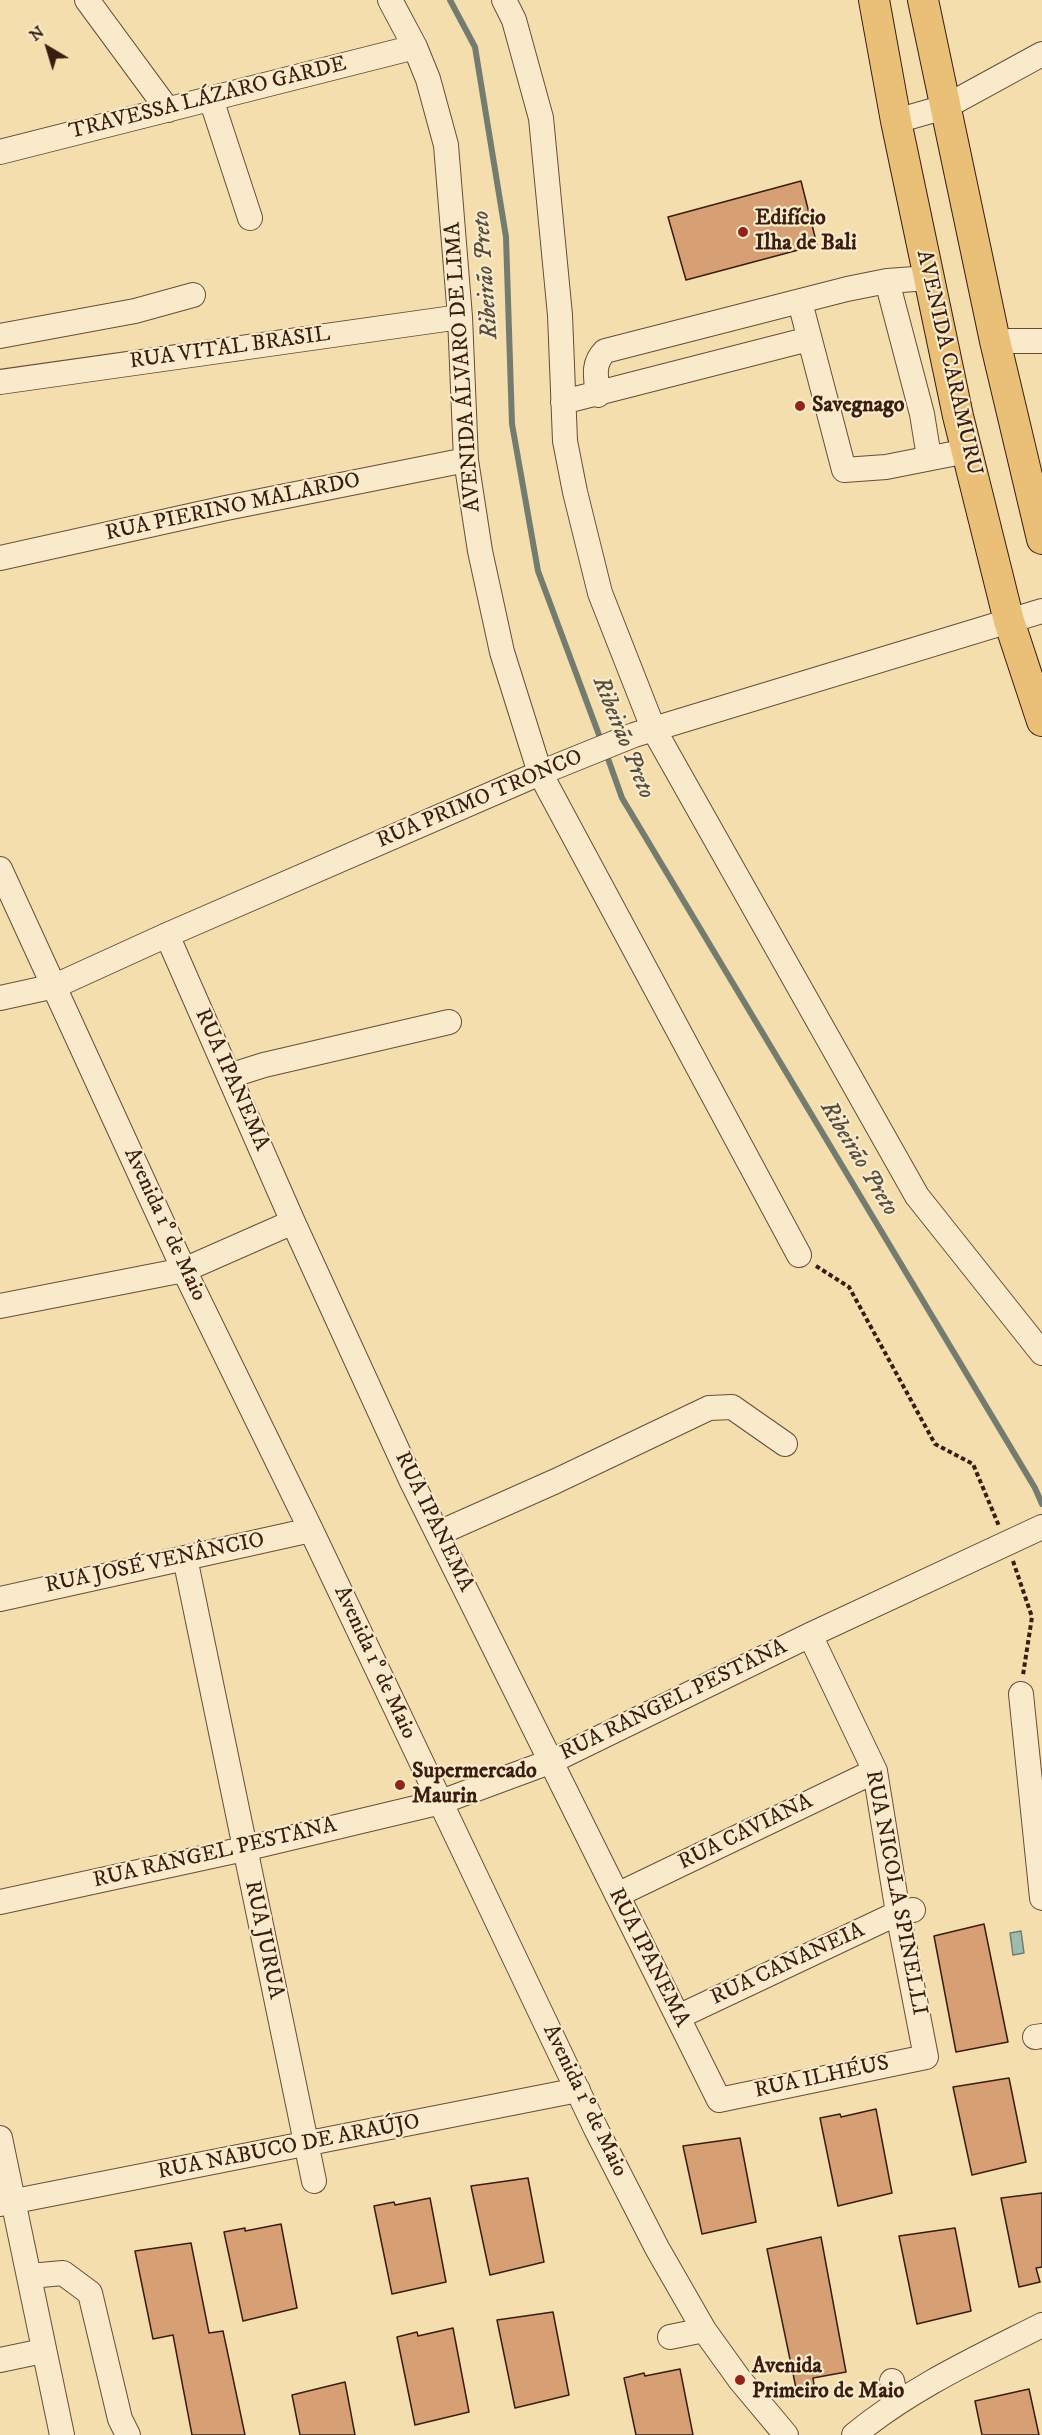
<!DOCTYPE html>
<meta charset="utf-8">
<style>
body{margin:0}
#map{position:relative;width:1042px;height:2435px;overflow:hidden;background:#f4deae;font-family:"IM FELL DW Pica",serif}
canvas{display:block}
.north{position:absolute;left:18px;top:18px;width:60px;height:60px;-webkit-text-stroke:4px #f8eaca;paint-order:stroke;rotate:322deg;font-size:16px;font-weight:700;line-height:24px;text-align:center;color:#381d10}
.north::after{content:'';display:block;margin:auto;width:21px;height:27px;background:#381d10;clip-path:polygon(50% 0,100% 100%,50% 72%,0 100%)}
</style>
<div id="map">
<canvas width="1042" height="2435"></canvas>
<div class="north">N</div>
</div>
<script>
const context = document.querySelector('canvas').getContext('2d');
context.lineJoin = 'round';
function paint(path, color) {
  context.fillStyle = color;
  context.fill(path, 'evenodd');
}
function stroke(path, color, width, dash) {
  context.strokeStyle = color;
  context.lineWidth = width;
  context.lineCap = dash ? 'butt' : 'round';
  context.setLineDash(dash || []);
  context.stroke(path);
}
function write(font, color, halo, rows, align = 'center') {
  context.font = font + ' "IM FELL DW Pica",serif';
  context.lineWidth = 4.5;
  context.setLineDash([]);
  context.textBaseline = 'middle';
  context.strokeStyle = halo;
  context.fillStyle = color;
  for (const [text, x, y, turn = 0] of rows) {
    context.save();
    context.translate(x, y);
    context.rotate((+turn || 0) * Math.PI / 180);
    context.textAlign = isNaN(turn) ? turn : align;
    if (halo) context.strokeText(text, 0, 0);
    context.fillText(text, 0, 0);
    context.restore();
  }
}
const water = new Path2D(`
 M1021,1931l3,22 -11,2 -3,-22z`);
const stream = new Path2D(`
 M450,0l25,47 31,190 6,187 26,147 64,172
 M606,753l16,45 413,690 7,16`);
const building = new Path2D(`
 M801,181l16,64 -131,35 -18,-63z
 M984,1924l24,118 -52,10 -22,-116z
 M1009,2078l17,84 -54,13 -19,-88z
 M876,2109l16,84 -54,13 -18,-88 20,-4 1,3z
 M740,2138l16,84 -54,12 -19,-88z
 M528,2178l16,84 -54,13 -19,-89z
 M1042,2193v74l-6,1 4,14 -21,5 -18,-89z
 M430,2198l16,84 -54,12 -18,-88 20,-4 1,3z
 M281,2224l16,84 -54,13 -19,-89 21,-4v3z
 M955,2228l16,83 -54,13 -18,-88z
 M821,2237l25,135 -33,6 1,7 -18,3 -29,-139z
 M191,2243l18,90 14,-2 22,104h-53l-19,-100 -20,4 -18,-88z
 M553,2312l16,83 -54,13 -18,-88z
 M453,2328l16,84 -54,13 -18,-88 20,-5 1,4z
 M680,2369l13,66h-57l-12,-57 20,-5 1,3z
 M345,2382l10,53h-55l-8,-40z
 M1029,2389l10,46h-57l-7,-34z`);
const path = new Path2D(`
 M816,1266l33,21 86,157 38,20 26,62
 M1013,1561l19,56 -9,58`);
const minor = new Path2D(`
 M87,0l81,110
 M390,0l25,47 13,32 18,66 14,172 6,143 14,91 22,101 38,121 259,482
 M504,0l10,20 27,98 19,197 5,126 10,51 25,101 53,135 264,468 125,157
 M211,99l39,119
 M896,121l49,-14 97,-53
 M0,152l415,-105
 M887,281l35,133 7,43
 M800,302l44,168 42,-3 81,-16
 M0,336l135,-25 58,-16
 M995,341h47
 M0,382l460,-65
 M598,395c-2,-18 -6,-31 7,-44l242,-62 40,-8 42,-3
 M563,402l246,-63
 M0,558l226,-50 240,-48
 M0,869l184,401 127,260 285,599 61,119 47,82 36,50 46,55
 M167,935l126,287 119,260 307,618 207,-43 -28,-144 -23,-142 -65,-136
 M0,998l55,-12 112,-51 373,-162 94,-38 408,-124
 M229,1076l35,-11 185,-43
 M0,1306l184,-36 109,-48
 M439,1533l117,-52 153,-73 23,-1 53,37
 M185,1558l129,623
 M0,1599l311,-69
 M1021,1694l21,204
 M617,1895l258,-124
 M0,1902l244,-53 197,-47 111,-41 258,-126 232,-108
 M678,2017l220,-104 15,-3
 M1035,2037l7,-1
 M0,2138l62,297
 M0,2204l578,-114
 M30,2276l33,-3 27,20 30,126 8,16
 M670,2337l34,-7
 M0,2360l43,-9
 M892,2381l5,22
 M854,2435c57,-47 123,-77 188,-110`);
const major = new Path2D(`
 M874,0l22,121 62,295 51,205 33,100
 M923,0l72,341 47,198`);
const markers = [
 [743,232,6,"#8f2418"],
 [800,406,6,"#8f2418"],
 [400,1785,6,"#8f2418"],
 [740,2380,6,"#8f2418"]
];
const streetNames = [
 ["TRAVESSA LÁZARO GARDE",208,99,-14],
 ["RUA VITAL BRASIL",230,349,-8],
 ["AVENIDA CARAMURU",948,363,77],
 ["AVENIDA ÁLVARO DE LIMA",464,367,-94],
 ["RUA PIERINO MALARDO",233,508,-12],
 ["RUA PRIMO TRONCO",480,800,-23],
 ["RUA IPANEMA",231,1080,66],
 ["Avenida 1º de Maio",164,1225,65],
 ["RUA IPANEMA",433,1522,64],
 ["RUA JOSÉ VENÂNCIO",155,1564,-12],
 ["Avenida 1º de Maio",374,1663,65],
 ["RUA RANGEL PESTANA",674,1701,-26],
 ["RUA CAVIANA",746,1833,-26],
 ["RUA RANGEL PESTANA",215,1854,-13],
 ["RUA NICOLA SPINELLI",895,1893,79],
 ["RUA JURUA",263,1940,78],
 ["RUA IPANEMA",648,1958,63],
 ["RUA CANANEIA",788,1965,-25],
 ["RUA ILHÉUS",822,2078,-12],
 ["Avenida 1º de Maio",584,2101,64],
 ["RUA NABUCO DE ARAÚJO",289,2148,-11]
];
const poiNames = [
 ["Edifício",755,219],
 ["Ilha de Bali",755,244],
 ["Savegnago",812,406],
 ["Supermercado",412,1772],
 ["Maurin",412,1797],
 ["Avenida",752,2367],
 ["Primeiro de Maio",752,2392]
];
const waterNames = [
 ["Ribeirão Preto",487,275,-94],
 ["Ribeirão Preto",622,738,68],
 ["Ribeirão Preto",858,1159,59]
];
paint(water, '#9cbcaf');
stroke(water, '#747c6f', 1.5);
stroke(stream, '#747c6f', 6);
paint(building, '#d7a074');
stroke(building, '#381d10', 1.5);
stroke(minor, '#674d38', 26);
stroke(major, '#381d10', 32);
stroke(path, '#381d10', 4, [4.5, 3]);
stroke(minor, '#f8eaca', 24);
stroke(major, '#eabf77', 30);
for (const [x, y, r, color] of markers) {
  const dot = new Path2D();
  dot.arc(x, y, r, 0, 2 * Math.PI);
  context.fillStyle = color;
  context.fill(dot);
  stroke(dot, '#f8eaca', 2);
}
write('22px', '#381d10', '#f8eaca', streetNames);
write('bold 22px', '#381d10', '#f8eaca', poiNames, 'left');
write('italic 24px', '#564d40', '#f8eaca', waterNames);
</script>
